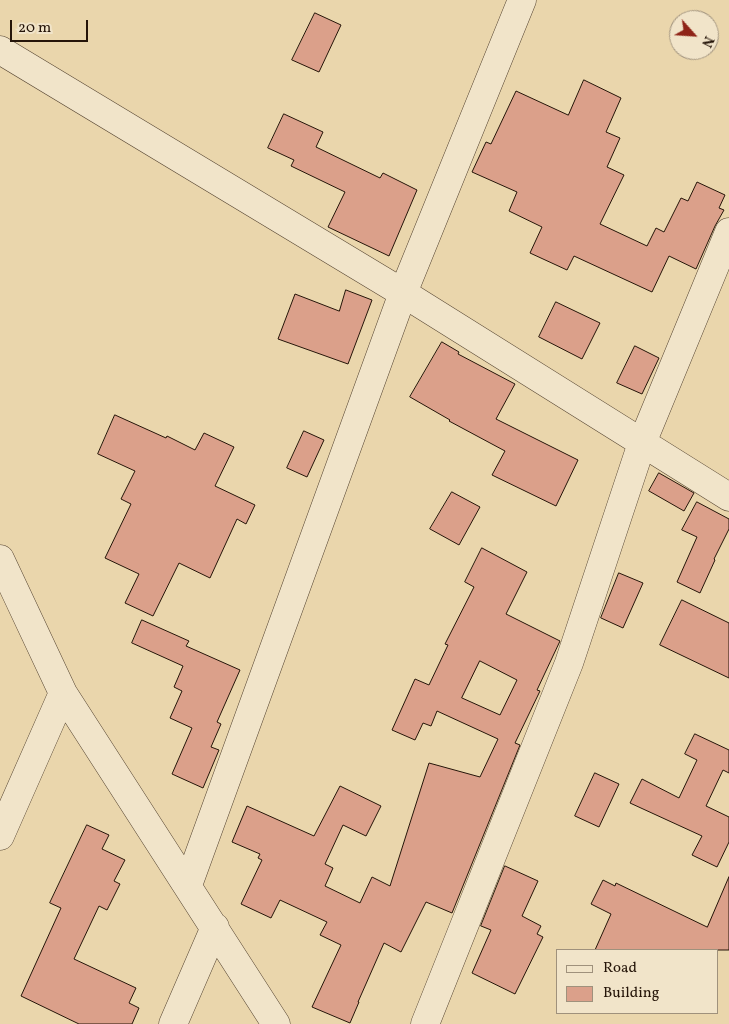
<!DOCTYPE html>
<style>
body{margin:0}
#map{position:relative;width:729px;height:1024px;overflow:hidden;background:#ead6ac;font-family:Vollkorn,serif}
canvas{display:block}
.legend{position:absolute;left:556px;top:949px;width:162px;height:65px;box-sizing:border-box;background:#f1e4c9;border:1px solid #9f917c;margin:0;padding:6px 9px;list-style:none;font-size:15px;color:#251509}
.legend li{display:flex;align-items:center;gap:10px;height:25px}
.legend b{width:25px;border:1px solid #9f917c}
.north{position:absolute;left:669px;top:10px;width:50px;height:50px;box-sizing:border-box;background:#f1e4c9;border:1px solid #9f917c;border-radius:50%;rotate:116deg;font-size:14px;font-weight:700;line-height:20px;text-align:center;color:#251509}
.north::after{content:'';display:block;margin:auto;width:18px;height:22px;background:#8f2418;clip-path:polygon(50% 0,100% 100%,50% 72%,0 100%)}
.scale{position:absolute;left:10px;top:20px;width:78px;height:22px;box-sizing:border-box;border:2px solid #251509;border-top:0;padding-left:6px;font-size:15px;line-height:18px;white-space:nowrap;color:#251509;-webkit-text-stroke:4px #f1e4c9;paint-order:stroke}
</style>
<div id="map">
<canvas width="729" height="1024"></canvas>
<ul class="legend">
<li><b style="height:6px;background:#f1e4c9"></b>Road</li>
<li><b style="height:14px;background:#dba08a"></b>Building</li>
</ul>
<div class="north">N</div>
<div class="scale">20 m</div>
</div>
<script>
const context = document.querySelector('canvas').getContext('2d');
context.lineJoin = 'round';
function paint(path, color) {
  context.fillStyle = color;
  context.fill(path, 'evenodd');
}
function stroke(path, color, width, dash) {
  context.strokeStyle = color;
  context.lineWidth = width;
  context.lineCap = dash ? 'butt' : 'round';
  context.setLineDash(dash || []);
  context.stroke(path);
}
const building = new Path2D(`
 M315,13l26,12 -22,47 -27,-12z
 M584,80l37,18 -15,34 14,6 -13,29 17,8 -24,49 47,22 9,-18 8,4 17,-34 7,3 9,-19 28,13 -6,13 5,2 -9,16 -19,43 -27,-13 -17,36 -78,-36 -7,14 -37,-17 12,-26 -33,-16 8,-19 -45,-20 14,-30 5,2 25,-53 52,24z
 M284,114l39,18 -7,15 64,31 3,-5 34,17 -28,66 -61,-29 17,-35 -54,-26 3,-6 -26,-12z
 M346,290l26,10 -24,64 -70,-25 17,-45 44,17z
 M556,302l44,21 -18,36 -43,-22z
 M442,342l17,10 -1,2 57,30 -19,35 82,41 -22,46 -64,-31 13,-24 -56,-30 1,-1 -40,-23z
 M635,346l24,12 -17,36 -25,-11z
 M115,415l51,23 1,-2 28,14 9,-17 30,14 -19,39 40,19 -9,19 -9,-5 -27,59 -31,-15 -26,53 -28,-13 14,-29 -34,-16 26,-54 -10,-5 14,-28 -37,-17z
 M304,431l20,9 -17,37 -20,-9z
 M659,473l35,20 -10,18 -35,-20z
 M452,492l28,15 -21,38 -29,-16z
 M697,502l32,17v10l-15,30 1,1 -15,33 -23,-11 20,-45 -15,-7z
 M482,548l45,24 -21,42 54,27 -23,49 3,1 -25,52 5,2 -68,168 -26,-11 -25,50 -17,-9 -26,59h1l-9,21 -38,-16 29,-62 -21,-10 7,-13 -47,-22 -9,18 -30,-14 21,-44 -4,-2 2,-4 -28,-12 15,-36 67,30 26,-50 41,20 -15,30 -23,-11 -18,39 8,4 -8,18 35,17 12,-26 18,9 39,-123 51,14 18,-38 -61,-28 -6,15 -8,-3 -8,17 -23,-10 23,-51 14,6 19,-40 -3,-1 29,-57 -9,-5zM480,661l37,19 -17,35 -38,-17z
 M619,573l24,10 -20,45 -22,-10z
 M682,600l47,23v55l-69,-33z
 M142,620l47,21 -3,5 54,24 -23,52 4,2 -10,23 8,3 -16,38 -31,-14 20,-46 -22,-10 12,-27 -8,-4 9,-21 -51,-23z
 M695,734l34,16v23l-6,-3 -17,36 23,11v25l-12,25 -25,-12 10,-19 -72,-33 12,-24 37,19 18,-38 -12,-6z
 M595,773l24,11 -20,43 -24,-11z
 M87,825l22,10 -7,14 23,11 -11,21 6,3 -13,26 -8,-4 -25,53 62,29 -7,15 10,5 -7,16h-53l-58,-28 40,-88 -11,-5z
 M505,866l33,15 -16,35 19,10 -4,8 6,3 -28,57 -43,-21 19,-43 -10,-4z
 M729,877v73h-134l16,-36 -20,-10 12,-24 12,6 1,-3 91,44z`);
const minor = new Path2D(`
 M0,50l403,243 326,204
 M0,559l63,134 213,331
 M0,836l63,-143
 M188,885l215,-592 119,-293
 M173,1024l42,-97
 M425,1024l144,-361 73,-220 87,-211`);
paint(building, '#dba08a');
stroke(building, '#251509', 1);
stroke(minor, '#564532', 29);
stroke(minor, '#f1e4c9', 28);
</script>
